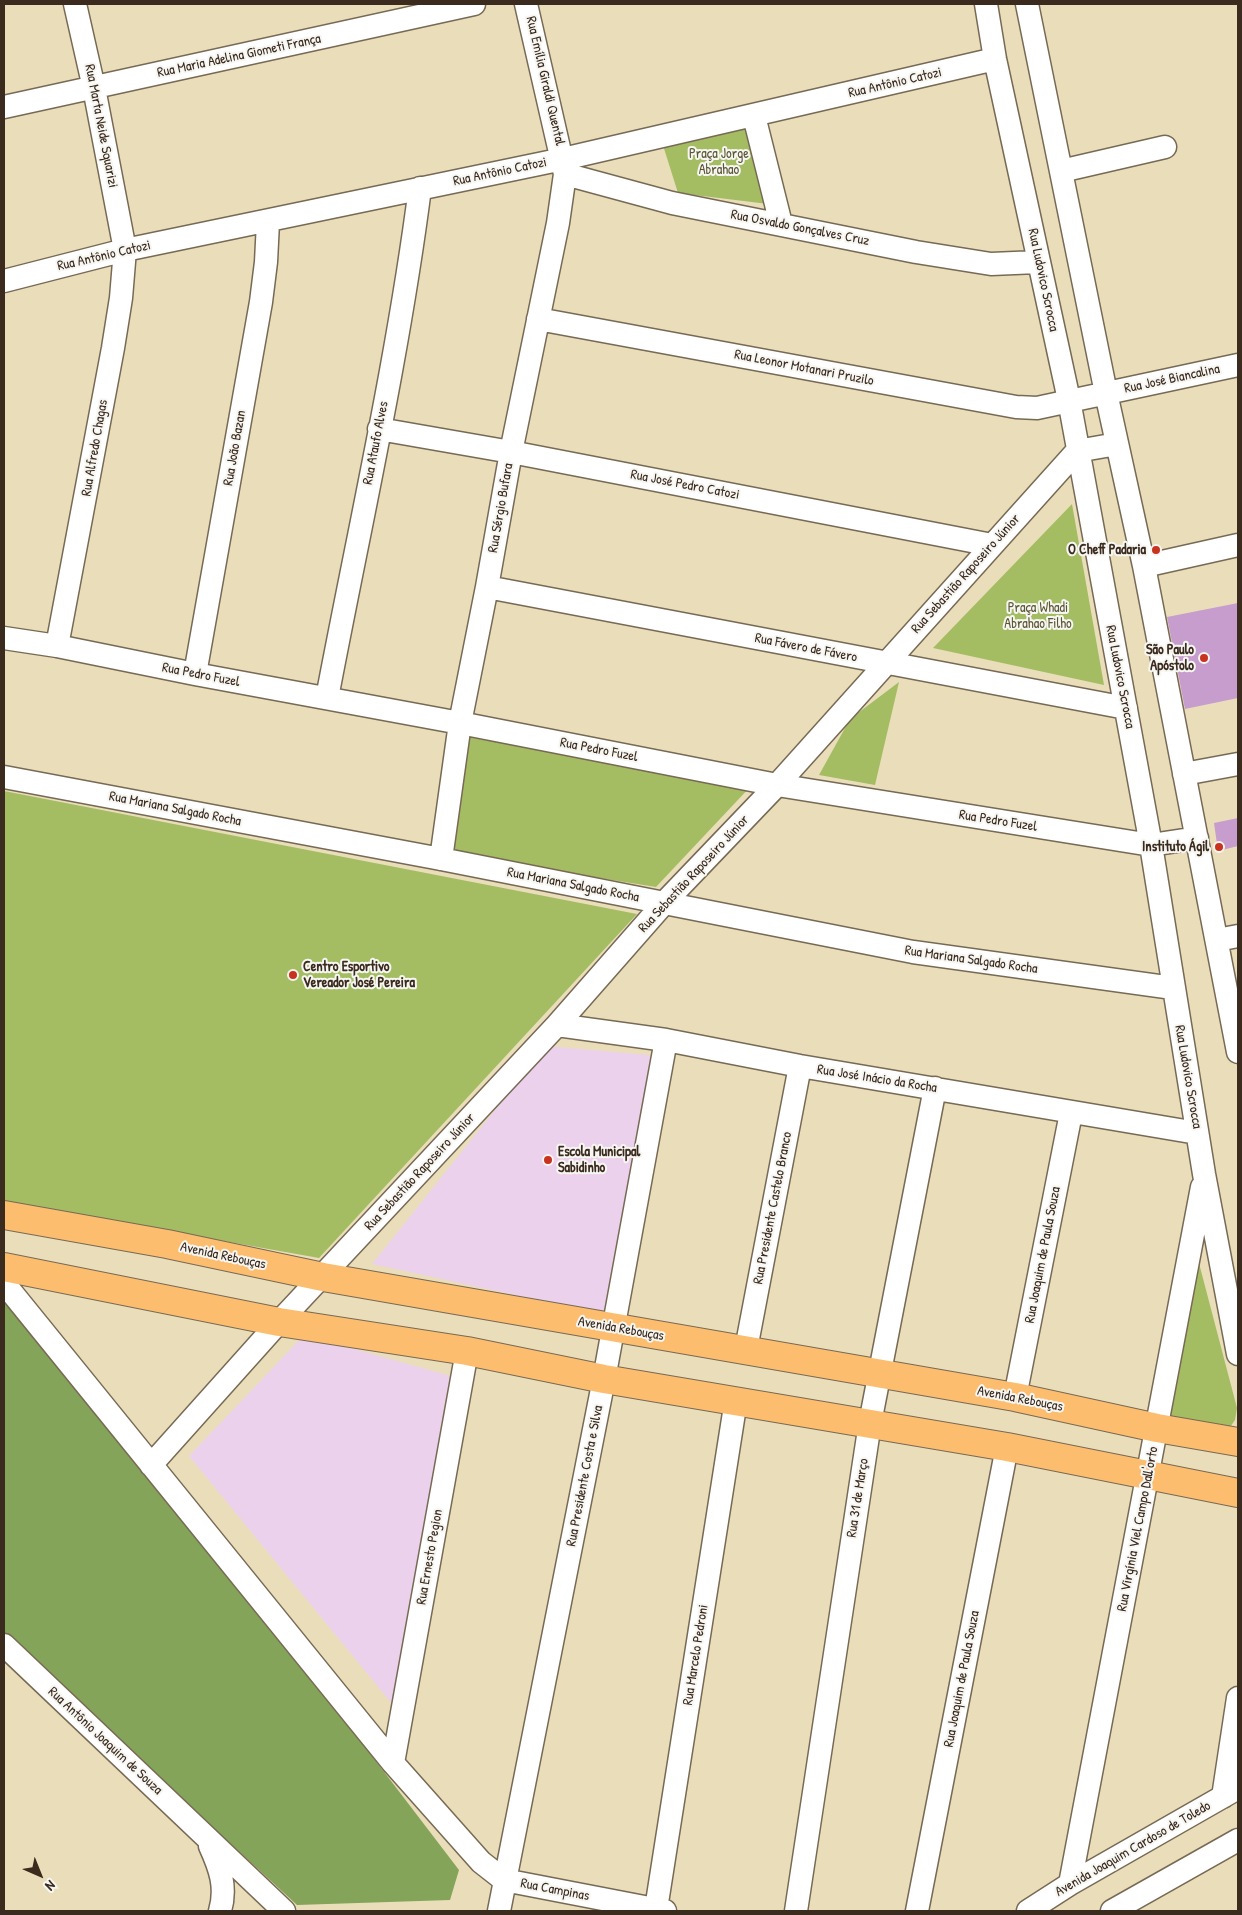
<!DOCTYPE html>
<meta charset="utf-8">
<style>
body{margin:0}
#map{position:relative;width:1242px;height:1915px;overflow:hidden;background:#eadeba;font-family:"Patrick Hand",sans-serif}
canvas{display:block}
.frame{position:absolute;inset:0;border:5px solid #3b2a1e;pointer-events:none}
.north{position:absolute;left:15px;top:1850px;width:50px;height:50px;-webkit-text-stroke:4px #f6f6f2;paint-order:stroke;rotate:136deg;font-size:14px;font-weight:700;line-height:20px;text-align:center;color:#3b2a1e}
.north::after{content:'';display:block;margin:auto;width:18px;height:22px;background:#3b2a1e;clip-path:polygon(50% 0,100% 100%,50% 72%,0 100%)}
</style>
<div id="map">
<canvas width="1242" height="1915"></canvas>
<div class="frame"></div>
<div class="north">N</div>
</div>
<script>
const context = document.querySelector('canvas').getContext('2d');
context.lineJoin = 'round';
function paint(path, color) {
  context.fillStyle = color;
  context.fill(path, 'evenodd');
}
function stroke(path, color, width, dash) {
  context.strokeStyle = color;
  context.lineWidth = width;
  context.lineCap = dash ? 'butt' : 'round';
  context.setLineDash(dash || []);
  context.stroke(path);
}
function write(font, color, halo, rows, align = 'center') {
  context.font = font + ' "Patrick Hand",sans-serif';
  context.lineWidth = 4;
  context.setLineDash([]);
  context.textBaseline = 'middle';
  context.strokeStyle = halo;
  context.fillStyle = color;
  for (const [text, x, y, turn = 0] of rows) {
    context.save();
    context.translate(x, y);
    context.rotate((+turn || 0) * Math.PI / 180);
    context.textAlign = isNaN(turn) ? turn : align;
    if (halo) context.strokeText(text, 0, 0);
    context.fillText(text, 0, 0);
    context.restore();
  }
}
const built = new Path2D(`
 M546,1046l114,10 -48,260 -240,-52z
 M304,1335l147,41 -54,334 -208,-254z`);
const green = new Path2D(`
 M744,120l24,84 -90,-11 -17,-54z
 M1072,504l32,181 -171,-37z
 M899,682l-24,103 -56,-10 31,-56z
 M461,736l290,50 -95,101 -207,-33z
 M4,791l633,123 -318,344 -315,-56z
 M1195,1248l42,160 -2,12 -7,10 -63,-14z`);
const forest = new Path2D(`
 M4,1274l455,596 -9,30 -153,5 -292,-269z`);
const building = new Path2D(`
 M1238,603v95l-53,11 -18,-92z
 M1238,818v28l-20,5 -4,-28z`);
const minor = new Path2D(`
 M986,4l9,55 74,341 82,445 53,329 34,180
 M1027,4l79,389 38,173 94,486
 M4,107l470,-103
 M754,116l27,108
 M1061,171l104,-24
 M565,174l107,29 244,49 75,12 47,-2
 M4,281l121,-31 438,-91 432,-100
 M538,319l478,88 21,1 201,-43
 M379,429l132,23 481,93
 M1144,566l94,-21
 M487,587l639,121
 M4,638l53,8 138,28 265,49 317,62 374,60 46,-7
 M57,646l56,-298 8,-50 4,-48 -31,-162 -19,-84
 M195,674l66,-372 5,-40 2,-40
 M327,698c32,-169 71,-339 93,-510
 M1184,774l54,-10
 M4,777l437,82 472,93 260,36
 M441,859l19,-136 27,-136 24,-135 47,-229 7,-49 -39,-170
 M1217,940l21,-4
 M557,1025l109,15 134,26 397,67
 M4,1283l389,480 88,99 23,18 161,31
 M746,1349l54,-283
 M1015,1397l56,-284
 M151,1465l128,-143 278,-297 108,-123 112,-117 300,-334 40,-7
 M4,1645l280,266
 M393,1763l74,-412
 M1223,1797l15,-99
 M210,1846c10,22 17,41 10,65
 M1070,1884l132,-697
 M656,1909l80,-509
 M499,1911l105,-532 62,-339
 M796,1911l74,-488 65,-335
 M917,1911l90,-464
 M1028,1911l42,-27 168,-96
 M1112,1911l126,-71`);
const major = new Path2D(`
 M4,1215l163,29 156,33 692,120 142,31 81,14
 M4,1267l275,55 188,29 137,28 403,68 231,46`);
const markers = [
 [1156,550,5,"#c8321e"],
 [1204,658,5,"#c8321e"],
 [1219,847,5,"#c8321e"],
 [293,975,5,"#c8321e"],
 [548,1160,5,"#c8321e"]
];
const streetNames = [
 ["Rua Maria Adelina Giometi França",239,56,-12],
 ["Rua Emília Giraldi Quental",545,81,77],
 ["Rua Antônio Catozi",895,83,-13],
 ["Rua Marta Neide Squarizi",101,126,79],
 ["Rua Antônio Catozi",500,172,-12],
 ["Rua Osvaldo Gonçalves Cruz",800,228,11],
 ["Rua Antônio Catozi",104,256,-13],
 ["Rua Ludovico Scrocca",1043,280,78],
 ["Rua Leonor Motanari Pruzilo",804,368,11],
 ["Rua José Biancalina",1172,379,-12],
 ["Rua Ataufo Alves",376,443,-79],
 ["Rua Alfredo Chagas",95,448,-80],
 ["Rua João Bazan",235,448,-80],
 ["Rua José Pedro Catozi",685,485,11],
 ["Rua Sérgio Bufara",501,508,-80],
 ["Rua Sebastião Raposeiro Júnior",966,574,-48],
 ["Rua Fávero de Fávero",806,648,11],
 ["Rua Pedro Fuzel",201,675,11],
 ["Rua Ludovico Scrocca",1120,677,79],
 ["Rua Pedro Fuzel",599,750,11],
 ["Rua Mariana Salgado Rocha",175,809,11],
 ["Rua Pedro Fuzel",998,821,9],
 ["Rua Sebastião Raposeiro Júnior",694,874,-47],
 ["Rua Mariana Salgado Rocha",573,885,11],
 ["Rua Mariana Salgado Rocha",971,960,8],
 ["Rua Ludovico Scrocca",1188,1077,80],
 ["Rua José Inácio da Rocha",877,1079,9],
 ["Rua Sebastião Raposeiro Júnior",420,1172,-47],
 ["Rua Presidente Castelo Branco",773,1208,-79],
 ["Rua Joaquim de Paula Souza",1043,1255,-79],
 ["Avenida Rebouças",223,1256,12],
 ["Avenida Rebouças",621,1329,10],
 ["Avenida Rebouças",1020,1399,11],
 ["Rua Presidente Costa e Silva",585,1476,-79],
 ["Rua 31 de Março",858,1498,-81],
 ["Rua Virgínia Viel Campo Dall'orto",1138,1529,-79],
 ["Rua Ernesto Pegion",430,1557,-80],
 ["Rua Marcelo Pedroni",696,1655,-81],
 ["Rua Joaquim de Paula Souza",962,1679,-79],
 ["Rua Antônio Joaquim de Souza",105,1741,43],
 ["Avenida Joaquim Cardoso de Toledo",1133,1849,-30],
 ["Rua Campinas",555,1890,11]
];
const parkNames = [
 ["Praça Jorge",719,154],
 ["Abrahao",719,170],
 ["Praça Whadi",1038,608],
 ["Abrahao Filho",1038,624]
];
const poiNames = [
 ["O Cheff Padaria",1146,550],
 ["São Paulo",1194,650],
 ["Apóstolo",1194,666],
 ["Instituto Ágil",1209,847],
 ["Centro Esportivo",303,967,"left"],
 ["Vereador José Pereira",303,983,"left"],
 ["Escola Municipal",558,1152,"left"],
 ["Sabidinho",558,1168,"left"]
];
paint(built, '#ebd1eb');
paint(green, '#a4bd63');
paint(forest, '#83a459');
paint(building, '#c79dce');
stroke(minor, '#786955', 25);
stroke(major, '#786955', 30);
stroke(minor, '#fff', 22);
stroke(major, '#fcbd6f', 28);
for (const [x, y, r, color] of markers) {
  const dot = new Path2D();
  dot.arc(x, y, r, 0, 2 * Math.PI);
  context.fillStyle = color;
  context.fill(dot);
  stroke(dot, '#f6f6f2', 2);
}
write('14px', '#3b2a1e', '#f6f6f2', streetNames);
write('14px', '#5a5633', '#f6f6f2', parkNames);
write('bold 14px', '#3b2a1e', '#f6f6f2', poiNames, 'right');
</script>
